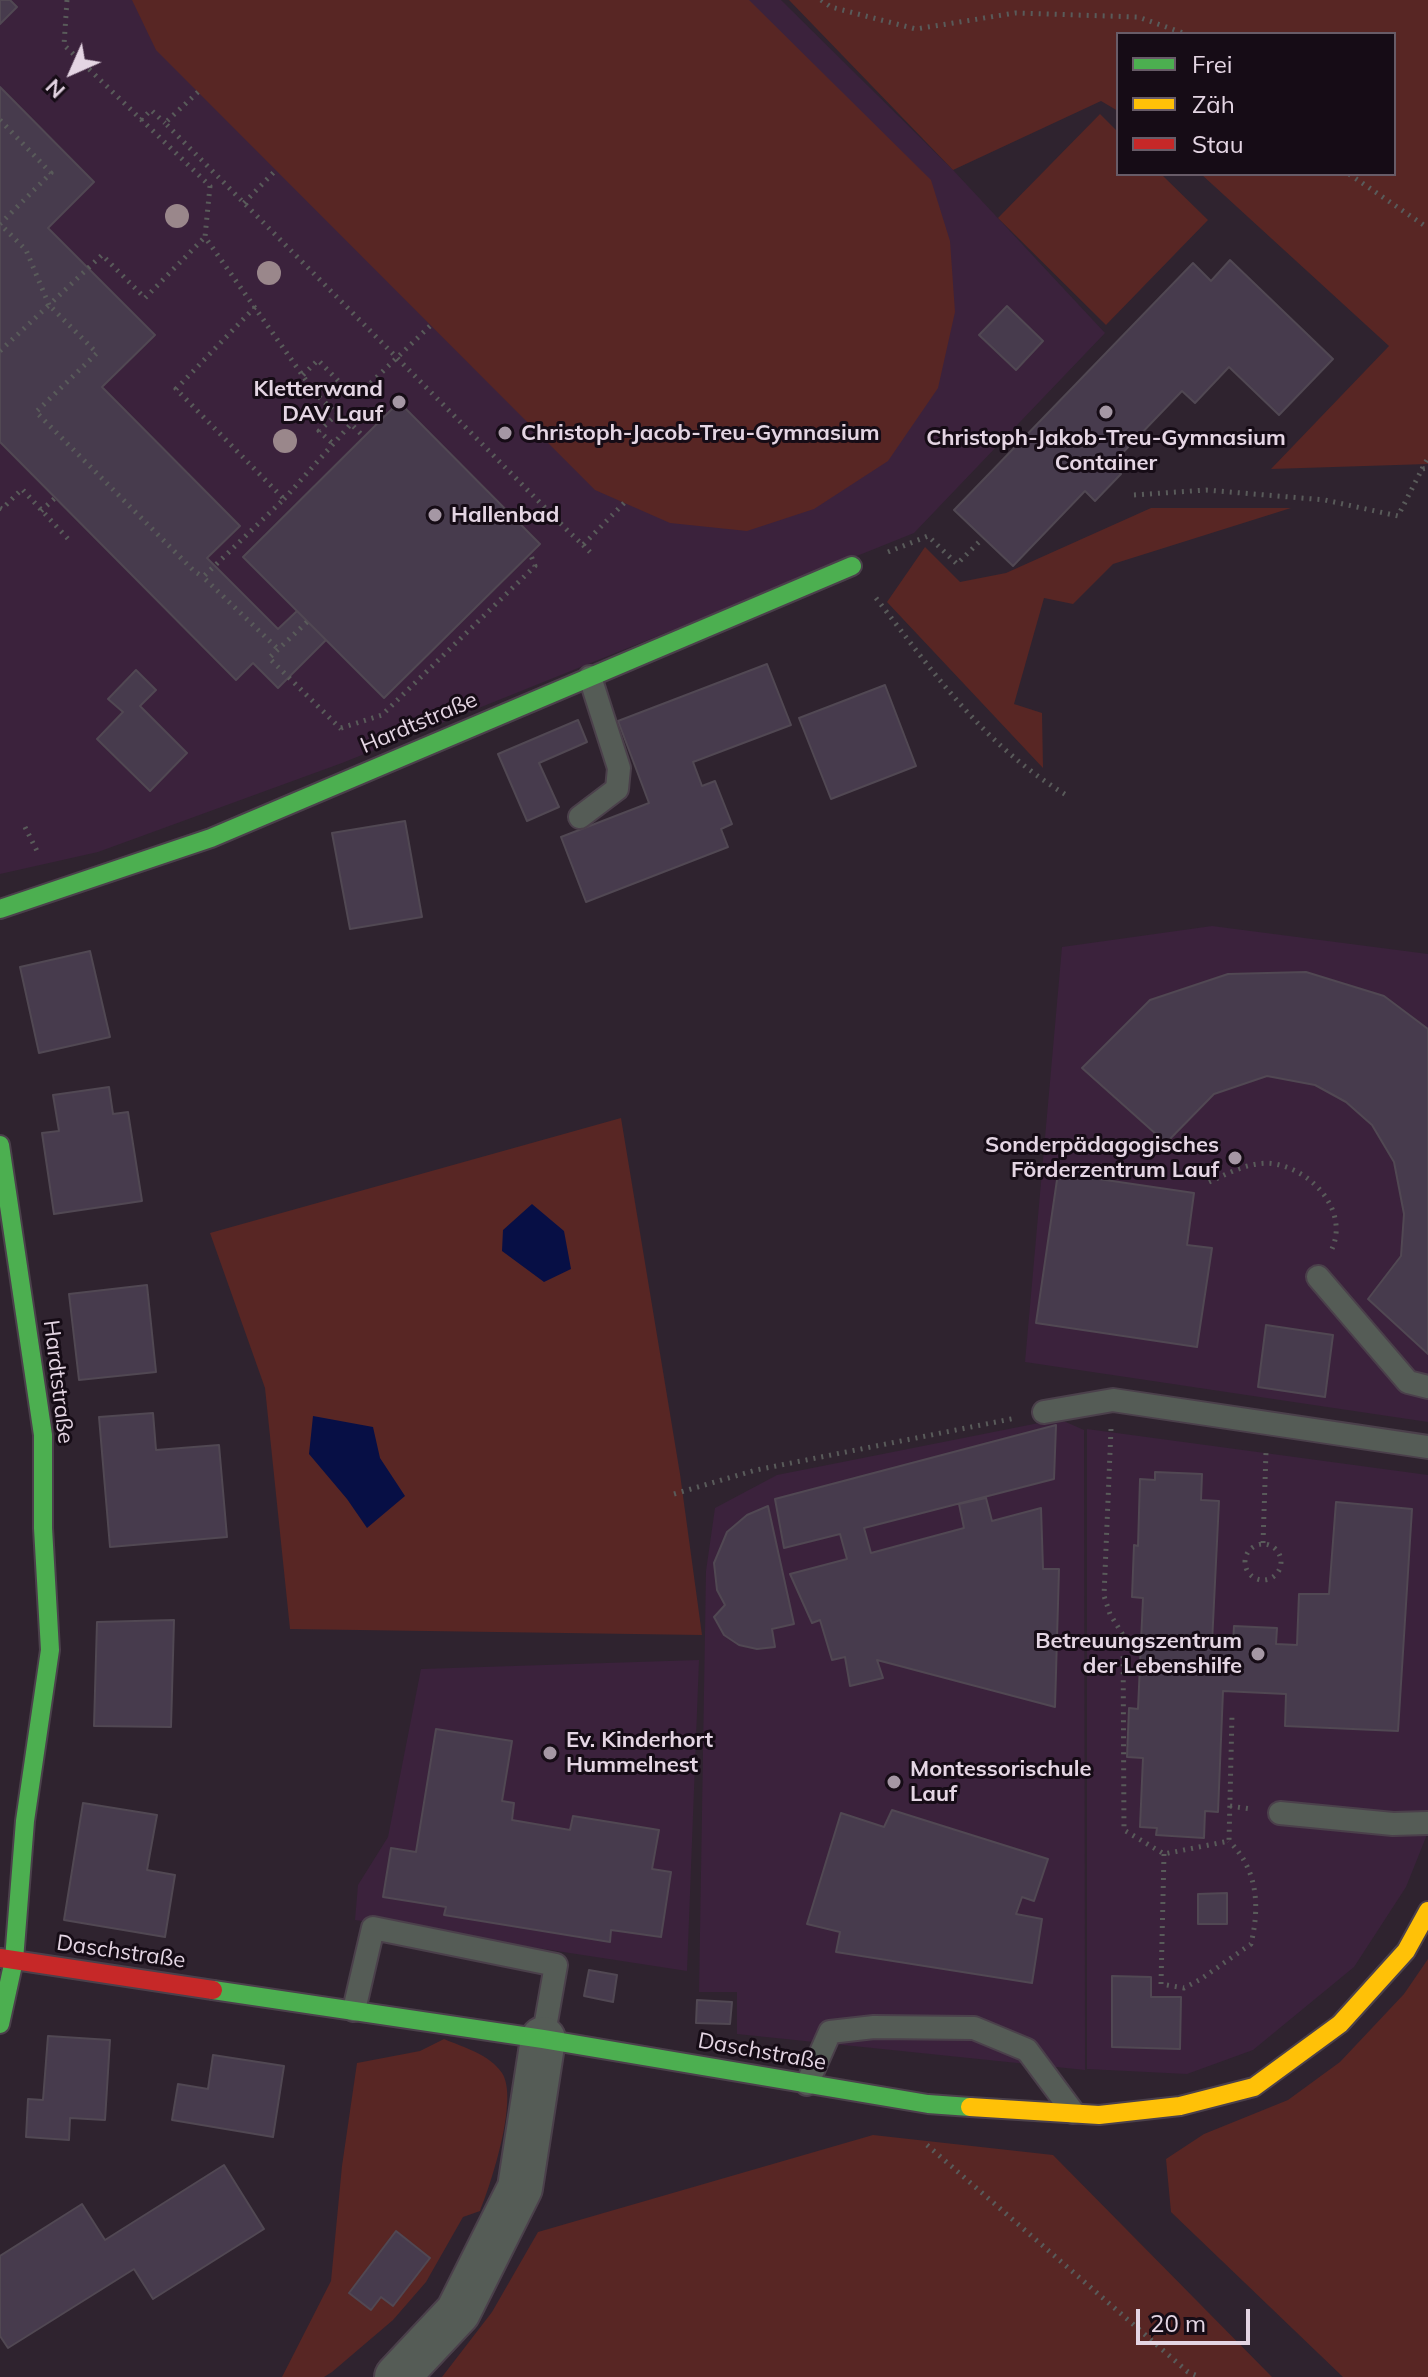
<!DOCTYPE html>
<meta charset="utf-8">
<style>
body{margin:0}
#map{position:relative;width:1428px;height:2377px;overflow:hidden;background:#2f232f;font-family:Mulish,sans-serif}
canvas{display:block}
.legend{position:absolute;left:1116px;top:32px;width:280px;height:144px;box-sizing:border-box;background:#160c16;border:2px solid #685c68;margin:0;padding:10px 14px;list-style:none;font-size:24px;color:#e4d5e3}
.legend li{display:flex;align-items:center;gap:16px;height:40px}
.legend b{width:40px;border:2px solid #685c68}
.north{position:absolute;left:32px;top:32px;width:80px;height:80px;-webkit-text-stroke:6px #160c16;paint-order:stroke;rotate:225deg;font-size:22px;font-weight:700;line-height:32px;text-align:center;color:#e4d5e3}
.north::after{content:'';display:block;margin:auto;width:28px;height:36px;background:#e4d5e3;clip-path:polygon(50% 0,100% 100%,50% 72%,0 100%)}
.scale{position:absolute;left:1136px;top:2309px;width:114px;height:36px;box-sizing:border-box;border:4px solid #e4d5e3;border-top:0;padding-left:10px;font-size:24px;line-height:28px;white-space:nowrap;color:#e4d5e3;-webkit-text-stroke:6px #160c16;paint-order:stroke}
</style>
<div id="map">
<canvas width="1428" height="2377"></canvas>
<ul class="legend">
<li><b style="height:10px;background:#4caf50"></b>Frei</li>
<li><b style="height:10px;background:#ffc107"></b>Zäh</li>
<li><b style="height:10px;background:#c62828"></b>Stau</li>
</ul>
<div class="north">N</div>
<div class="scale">20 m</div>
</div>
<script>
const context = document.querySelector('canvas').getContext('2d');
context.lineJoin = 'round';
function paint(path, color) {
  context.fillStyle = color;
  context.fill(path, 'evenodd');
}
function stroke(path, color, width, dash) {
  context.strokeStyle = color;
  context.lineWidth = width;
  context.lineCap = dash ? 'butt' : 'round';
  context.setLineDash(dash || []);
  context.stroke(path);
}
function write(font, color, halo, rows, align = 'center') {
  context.font = font + ' Mulish,sans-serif';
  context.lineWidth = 6;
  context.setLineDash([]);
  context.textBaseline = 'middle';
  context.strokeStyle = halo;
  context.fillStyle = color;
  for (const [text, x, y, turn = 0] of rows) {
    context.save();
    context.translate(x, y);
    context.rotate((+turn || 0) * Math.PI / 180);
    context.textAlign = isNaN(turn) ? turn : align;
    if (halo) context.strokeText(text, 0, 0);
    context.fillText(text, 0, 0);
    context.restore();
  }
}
const built = new Path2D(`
 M0,0h781l172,170 152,163 -191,200 -572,230 -244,89 -98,22z
 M1212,926l216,28v468l-403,-60 37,-415z
 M1059,1419l25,11 1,640 -348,-36v-42h-38l7,-421 9,-63 62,-33z
 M1087,1429l341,46v357l-22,55 -52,80 -101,83 -66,24 -100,-5z
 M699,1660l-12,311 -332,-51 3,-35 30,-48 33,-168z`);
const green = new Path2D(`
 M132,0h617l182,180 19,61 5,71 -17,76 -50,73 -74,48 -67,22 -77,-8 -75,-33 -439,-440z
 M789,0h639v464l-157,5 118,-123 -188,-172h193v-140h-276v77l-17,-10 -148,69z
 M1100,114l18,18v42h43l47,46 -102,105 -108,-107z
 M1151,508h140l-178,56 -40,40 -29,-6 -30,106 28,9 1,55 -156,-166 38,-55 35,35 46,-9z
 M621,1118l59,356 22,161 -412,-6 -25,-241 -55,-155z
 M1428,1959v418h-85l-172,-165 -5,-53 38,-25 84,-34 52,-38 64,-68z
 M444,2039c21,9 45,15 58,34 17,26 -11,111 -22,138l-17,6 -37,65 -33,38 -61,52 -8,5h-42l49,-96 11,-115 15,-103 63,-12z
 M873,2135l180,20 219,222h-830l50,-65 46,-80z`);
const water = new Path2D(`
 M532,1204l32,27 7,38 -27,13 -42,-31 1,-21z
 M313,1416l60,11 7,31 25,38 -38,32 -20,-29 -38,-45z`);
const building = new Path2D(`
 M0,0h10l7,7 -17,17z
 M0,87l94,95 -46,46 107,107 -53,52 138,139 -33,32 71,71 19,-18 29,29 -48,48 -25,-25 -17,17 -236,-238z
 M1230,260l103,99 -54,56 -50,-48 -34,36 -13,-12 -71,74 10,9 -26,27 -10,-10 -72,75 -59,-56 239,-247 18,18z
 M1007,306l36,35 -27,29 -37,-35z
 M399,402l141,142 -156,154 -141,-141z
 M767,664l24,61 -98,37 9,24 13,-5 17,43 -11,5 7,18 -142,55 -25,-65 88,-34 -31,-82z
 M136,670l20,20 -16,16 47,47 -37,38 -53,-52 26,-27 -15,-13z
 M885,685l31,81 -85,33 -32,-81z
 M578,720l9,22 -48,21 20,44 -32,14 -29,-67z
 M405,821l17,96 -72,12 -18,-96z
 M90,951l20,86 -71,16 -19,-86z
 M1306,972l78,24 44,33v325l-60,-55 33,-43 3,-42 -10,-52 -22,-37 -26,-23 -31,-17 -48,-9 -53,18 -48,49 -84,-75 68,-68 78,-26z
 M109,1087l4,27 15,-2 14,89 -88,13 -12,-81 17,-2 -6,-36z
 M1058,1173l136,20 -7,52 25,3 -15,99 -161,-24z
 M147,1285l9,87 -77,8 -10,-86z
 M1266,1325l67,10 -8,62 -67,-10z
 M153,1413l3,37 63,-5 8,92 -117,10 -11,-130z
 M1056,1425l-2,54 -190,49 7,25 93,-25 -5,-24 27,-6 6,23 49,-13 2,61h16l-4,138 -178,-47 6,18 -33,8 -5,-29 -13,3 -12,-40 -8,3 -22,-49 57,-15 -7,-25 -56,14 -9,-49z
 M1155,1472l47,2 -1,26 18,1 -7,142 21,1 1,-18 43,2 -1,16 21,1 2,-51h30l7,-92 76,7 -14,222 -113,-5 1,-32 -63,-3 -5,121 -13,-1 -1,27 -48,-3 1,-7 -17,-1 3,-69 -16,-1 2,-49 9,1 5,-111 -11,-1 2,-52 4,1 2,-67 15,1z
 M768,1506l26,118 -22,5 3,18 -18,2 -18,-4 -15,-10 -10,-18 11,-12 -8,-15 -3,-27 13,-31 20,-17z
 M174,1620l-3,107 -77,-1 3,-104z
 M436,1729l76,12 -10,60 12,2 -2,17 58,10 3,-14 86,14 -7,39 19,3 -10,65 -50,-7 -1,12 -166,-27 2,-8 -63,-10 8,-49 25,4z
 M83,1803l74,12 -10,55 28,5 -10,62 -101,-17z
 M892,1810l156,49 -14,42 -12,-4 -6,17 26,5 -10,64 -196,-31 4,-20 -33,-8 34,-111 43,14z
 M1227,1893v31h-29v-30z
 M589,1970l28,5 -4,27 -29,-6z
 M1112,1976l39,1v20h30l-1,52 -68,-2z
 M697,2000l35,2 -2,22 -34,-1z
 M48,2036l62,4 -5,80 -35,-2 -1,22 -43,-3 2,-38 15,1z
 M213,2055l71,11 -11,71 -101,-17 6,-36 30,5z
 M224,2165l40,64 -111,70 -19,-30 -126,79 -8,-12v-80l82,-52 23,36z
 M396,2231l34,27 -37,48 -12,-9 -10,13 -22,-17z`);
const path = new Path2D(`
 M67,0l-3,45 146,141 -5,51 110,156 22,21 -18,17 13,12
 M821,0l10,7 85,22 99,-16 123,4 48,17
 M198,92l-33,31 403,408 15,14 41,-42
 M0,120l51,53 -51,51 26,26 23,55 53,-50 43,43 60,-61
 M141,120l10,-10 14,13
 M1349,174l79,54
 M244,203l32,-33
 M255,307l-79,82 108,110 -81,78 75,72
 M0,351l49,-46 48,48 -61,59 158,159 9,6
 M303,375l15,-15 37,38 76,-73
 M1422,469l6,-11
 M1134,495l72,-5 119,10 73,16 24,-47 6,-1
 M284,499l67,-75 13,13
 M0,508l2,1 20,-20 48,52
 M41,511l14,-13
 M583,545l7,7
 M888,552l40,-16 29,28 26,-26
 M876,598c58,75 108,148 192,198
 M307,622l-38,36 72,71
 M341,728l41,-13 153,-149 -5,-13
 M25,827l13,26
 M1209,1182c20,-9 43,-22 66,-18 39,7 75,49 56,87
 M1111,1429l-7,167 6,18 13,21 1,195 40,24 65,-13 3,-126
 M674,1494l82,-24 260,-52
 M1263,1543l3,-91
 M1245 1562a18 18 0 1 1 36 0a18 18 0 1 1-36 0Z
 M1230,1806l21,3
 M1164,1854l-3,130 23,4 17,-9 50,-35c9,-38 7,-74 -22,-103
 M927,2145l261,227 12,5`);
const lane = new Path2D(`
 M580,817l37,-28 2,-21 -29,-91
 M1318,1277l90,105 20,5
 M1044,1412l69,-12 315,47
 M1280,1813l113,11 35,-1
 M354,2010l19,-82 183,37 -13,74
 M807,2084l23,-52 44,-5 100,1 53,22 46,62`);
const street = new Path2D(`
 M397,2377l61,-65 62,-124 23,-149`);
const fast = new Path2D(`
 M0,909l211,-71 641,-272
 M0,1145l43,290v93l7,122 -25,171 -11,139 -14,64
 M213,1990l330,49 385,65 42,3`);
const slow = new Path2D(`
 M970,2107l129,8 81,-9 74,-19 86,-63 66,-73 22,-40`);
const jam = new Path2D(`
 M0,1958l213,32`);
const trees = [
 [177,216],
 [269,273],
 [285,441]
];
const markers = [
 [399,402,8,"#a597a4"],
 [1106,412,8,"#a597a4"],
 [505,433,8,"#a597a4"],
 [435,515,8,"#a597a4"],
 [1235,1158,8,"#a597a4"],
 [1258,1654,8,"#a597a4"],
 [550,1753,8,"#a597a4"],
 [894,1782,8,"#a597a4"]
];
const poiNames = [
 ["Kletterwand",383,389,"right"],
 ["DAV Lauf",383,414,"right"],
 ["Christoph-Jacob-Treu-Gymnasium",521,433],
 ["Christoph-Jakob-Treu-Gymnasium",1106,438,"center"],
 ["Container",1106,463,"center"],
 ["Hallenbad",451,515],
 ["Sonderpädagogisches",1219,1145,"right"],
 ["Förderzentrum Lauf",1219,1170,"right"],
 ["Betreuungszentrum",1242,1641,"right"],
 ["der Lebenshilfe",1242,1666,"right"],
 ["Ev. Kinderhort",566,1740],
 ["Hummelnest",566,1765],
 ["Montessorischule",910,1769],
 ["Lauf",910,1794]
];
const streetNames = [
 ["Hardtstraße",419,723,-23],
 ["Hardtstraße",58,1382,83],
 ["Daschstraße",121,1952,8],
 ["Daschstraße",762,2052,10]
];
paint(built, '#3b223c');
paint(green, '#582624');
paint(water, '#070f45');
paint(building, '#473b4d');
stroke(building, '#514853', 2);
stroke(lane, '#4b404b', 26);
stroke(street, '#4b404b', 48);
stroke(fast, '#4b404b', 22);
stroke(slow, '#4b404b', 22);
stroke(jam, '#4b404b', 22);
stroke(path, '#595b5a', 5, [2, 6]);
stroke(lane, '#555c56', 22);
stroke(street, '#555c56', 44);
stroke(fast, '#4caf50', 18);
stroke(slow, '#ffc107', 18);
stroke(jam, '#c62828', 18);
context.fillStyle = '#9a878b';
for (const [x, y] of trees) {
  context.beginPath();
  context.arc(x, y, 12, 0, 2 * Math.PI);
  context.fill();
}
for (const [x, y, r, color] of markers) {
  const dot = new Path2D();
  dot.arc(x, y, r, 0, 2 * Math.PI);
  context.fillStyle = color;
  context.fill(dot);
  stroke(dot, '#160c16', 3);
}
write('bold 22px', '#e4d5e3', '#160c16', poiNames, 'left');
write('22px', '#e4d5e3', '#160c16', streetNames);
</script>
